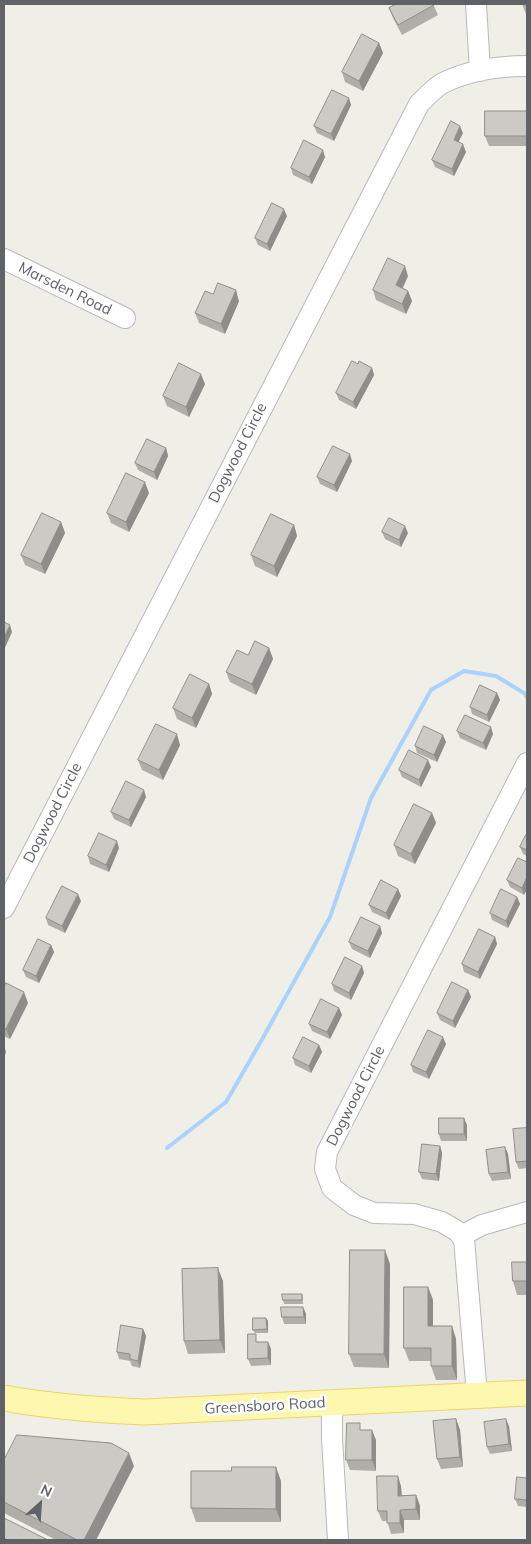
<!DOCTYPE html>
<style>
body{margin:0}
#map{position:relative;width:531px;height:1544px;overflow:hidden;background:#f0efe7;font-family:Mulish,sans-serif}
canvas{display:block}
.frame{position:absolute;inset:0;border:5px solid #5f6267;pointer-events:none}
.north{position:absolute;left:15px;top:1479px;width:50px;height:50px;-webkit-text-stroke:4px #fff;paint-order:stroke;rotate:26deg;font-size:14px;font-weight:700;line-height:20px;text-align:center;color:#5f6267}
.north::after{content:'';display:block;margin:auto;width:18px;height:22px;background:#5f6267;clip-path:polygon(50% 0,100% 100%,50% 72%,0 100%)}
</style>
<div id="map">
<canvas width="531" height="1544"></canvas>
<div class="frame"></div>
<div class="north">N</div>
</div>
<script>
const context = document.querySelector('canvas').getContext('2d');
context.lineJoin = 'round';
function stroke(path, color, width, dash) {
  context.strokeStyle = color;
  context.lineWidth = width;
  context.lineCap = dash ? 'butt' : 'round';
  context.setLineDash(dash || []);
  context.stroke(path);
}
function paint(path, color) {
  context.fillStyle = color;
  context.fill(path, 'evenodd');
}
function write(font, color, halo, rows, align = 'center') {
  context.font = font + ' Mulish,sans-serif';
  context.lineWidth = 5;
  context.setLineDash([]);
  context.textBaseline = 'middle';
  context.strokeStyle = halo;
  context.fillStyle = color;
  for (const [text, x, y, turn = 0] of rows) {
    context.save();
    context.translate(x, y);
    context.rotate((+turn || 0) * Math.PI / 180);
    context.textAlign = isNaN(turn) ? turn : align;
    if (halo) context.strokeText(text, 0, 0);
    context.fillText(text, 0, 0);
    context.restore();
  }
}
const stream = new Path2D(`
 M167,1148l59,-46 34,-59 70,-126 41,-119 60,-108 33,-19 32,5 28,17 3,4`);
const minor = new Path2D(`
 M476,4l4,67
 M4,259l121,59
 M4,908l415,-804c7,-7 15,-16 24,-21 26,-13 55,-17 84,-17
 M461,1236l21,-11 45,-13
 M477,1395l-13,-156 -7,-8 -15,-9 -28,-8 -40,-1 -20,-8 -22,-17 -7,-19 2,-17 200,-389
 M332,1403v35l6,102`);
const major = new Path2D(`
 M4,1398c47,9 93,12 141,14l382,-19`);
const wall = new Path2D(`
 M433,4l5,11 -36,20 -9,-17 -4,-10z
 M522,4h5v9l-1,1z
 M379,43l4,10 -20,38 -18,-9 -3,-10z
 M351,105l-17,36 -17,-8 -3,-7z
 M527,111v35h-38l-4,-10z
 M463,133l-5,9 8,10 -12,24 -19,-9 -3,-7z
 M325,157l-13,27 -19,-9 -2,-7z
 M287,216l-17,35 -12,-6 -3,-7z
 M408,276l-5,12 5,3 4,10 -6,13 -30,-14 -3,-10z
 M213,294l26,7 -14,33 -26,-11 -4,-10z
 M358,364l14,4 2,7 -18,34 -17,-9 -3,-7z
 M205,384l-16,33 -22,-11 -4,-10z
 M166,448l2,8 -11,24 -19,-10 -3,-7z
 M352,461l-15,31 -17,-8 -3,-7z
 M149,493l-20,39 -18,-9 -4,-10z
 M61,522l4,11 -20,41 -20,-9 -4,-10z
 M294,525l3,11 -20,41 -22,-11 -4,-11z
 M382,532l26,1 -7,14 -16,-8z
 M269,648l4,11 -17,36 -26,-13 -4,-10 22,-17z
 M209,684l3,10 -16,34 -19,-9 -4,-11z
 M497,693l3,7 -11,22 -17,-8 -2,-7z
 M457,731l36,3 -7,16 -26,-12z
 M446,742l-9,20 -20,-9 -2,-7z
 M180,745l-17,35 -21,-10 -4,-10z
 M431,767l-10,20 -19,-10 -3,-7z
 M146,797l-15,30 -17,-8 -3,-7z
 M432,813l4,10 -21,41 -17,-8 -4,-11z
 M527,836v20l-4,-2 -3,-7z
 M119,848l-10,24 -19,-8 -2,-8z
 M527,862v27l-3,6 -14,-8 -3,-7z
 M398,889l3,7 -12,24 -17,-8 -3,-7z
 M517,897l3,7 -12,24 -16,-8 -2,-7z
 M81,901l-16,32 -17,-8 -2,-7z
 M380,926l2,7 -12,25 -18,-9 -3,-7z
 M495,937l2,7 -17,35 -16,-7 -2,-8z
 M51,945l3,7 -15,31 -13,-6 -3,-7z
 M362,966l2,7 -13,27 -17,-9 -2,-7z
 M4,988l24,15 -18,36 -6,-3z
 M468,990l3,7 -16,31 -15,-8 -3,-7z
 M339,1008l3,7 -12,24 -18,-8 -3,-7z
 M446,1044l-17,35 -16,-7 -2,-7z
 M319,1045l3,7 -11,21 -16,-8 -2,-7z
 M467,1125v16h-26l-2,-7z
 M527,1128v40l-8,1 -3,-7z
 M440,1146l2,7 -3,28 -17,-2 -3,-7z
 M505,1147l3,7 3,25 -19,2 -3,-7z
 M527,1262v33h-10l-4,-14z
 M390,1264l-1,104 -35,-1 -5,-13z
 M223,1281l2,72 -37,1 -4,-13z
 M428,1287l5,13v26h19l4,13 1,41h-21l-5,-14v-5h-22l-5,-13z
 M302,1294l1,3v7h-19l-1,-4z
 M303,1307l3,7v10h-22l-2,-7z
 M266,1318l2,3v12h-13l-2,-3z
 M143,1329l3,7 -6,32 -8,-2 -2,-5 -11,-2 -2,-7z
 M259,1341v1h9l3,7v16l-20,1 -3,-7z
 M456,1419l4,11 3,37 -22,2 -4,-10z
 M509,1426l3,25 -22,3 -3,-7z
 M363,1430l13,10v31l-26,-1 -4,-10z
 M4,1460l130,6 -38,74h-40l-52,-27z
 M527,1478v29l-9,-1 -3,-7z
 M281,1481v41h-85l-5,-14z
 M401,1486l1,9h14l4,11v14h-16v13l-13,1 -4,-13h-5l-4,-10z`);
const shadedWall = new Path2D(`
 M379,43l4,10 -20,38 -4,-10z
 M349,98l2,7 -17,36 -3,-7z
 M460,126l3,7 -7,14 -2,-7z
 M463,144l3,8 -12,24 -2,-7z
 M323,150l2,7 -13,27 -3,-7z
 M284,209l3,7 -17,35 -3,-7z
 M405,266l3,10 -9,19 -3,-10z
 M236,290l3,11 -14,33 -4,-10z
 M408,291l4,10 -6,13 -4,-10z
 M372,368l2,7 -18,34 -3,-7z
 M201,374l4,10 -16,33 -3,-10z
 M166,448l2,8 -11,24 -3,-8z
 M350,454l2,7 -15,31 -3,-7z
 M145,482l4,11 -20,39 -3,-10z
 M61,522l4,11 -20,41 -4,-10z
 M294,525l3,11 -20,41 -3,-11z
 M405,526l3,7 -7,14 -2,-7z
 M10,625l2,7 -8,18v-13z
 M269,648l4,11 -17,36 -4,-11z
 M209,684l3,10 -16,34 -4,-10z
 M497,693l3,7 -11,22 -2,-7z
 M491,727l2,7 -7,16 -3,-7z
 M177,734l3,11 -17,35 -4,-10z
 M443,735l3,7 -9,20 -3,-7z
 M428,760l3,7 -10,20 -2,-7z
 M144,790l2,7 -15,30 -2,-7z
 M432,813l4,10 -21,41 -4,-10z
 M117,841l2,7 -10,24 -3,-7z
 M527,877v12l-3,6 -2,-7z
 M398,889l3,7 -12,24 -3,-7z
 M78,894l3,7 -16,32 -3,-7z
 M517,897l3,7 -12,24 -2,-7z
 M380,926l2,7 -12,25 -2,-7z
 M495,937l2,7 -17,35 -2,-7z
 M51,945l3,7 -15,31 -3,-7z
 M362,966l2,7 -13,27 -2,-7z
 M468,990l3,7 -16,31 -2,-7z
 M24,992l4,11 -18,36 -4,-10z
 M339,1008l3,7 -12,24 -3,-7z
 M443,1037l3,7 -17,35 -3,-7z
 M4,1045l2,7 -2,6z
 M319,1045l3,7 -11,21 -2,-7z
 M464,1118l3,7v16l-3,-7z
 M440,1146l2,7 -3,28 -3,-7z
 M505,1147l3,7 3,25 -3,-7z
 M385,1250l5,14 -1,104 -5,-14z
 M218,1268l5,13 2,72 -5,-13z
 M428,1287l5,13v39l-5,-13z
 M303,1307l3,7v10l-2,-7z
 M266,1318l2,3v12l-1,-4z
 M452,1326l4,13 1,41 -5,-14z
 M143,1329l3,7 -6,32 -2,-7z
 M268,1342l3,7v16l-3,-7z
 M456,1419l4,11 3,37 -3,-10z
 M506,1419l3,7 3,25 -3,-7z
 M372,1430l4,10v31l-4,-11z
 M129,1453l5,13 -38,74h-12z
 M276,1467l5,14v41l-5,-13z
 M398,1476l3,10 1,20 -4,-10z
 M416,1495l4,11v14l-4,-11z
 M400,1510l4,10v13l-4,-10z`);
const building = new Path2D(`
 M397,4h36l1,1 -36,20 -9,-17z
 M362,34l17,9 -20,38 -17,-9z
 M332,90l17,8 -18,36 -17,-8z
 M485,111h42v25h-42z
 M451,121l9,5 -6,14 9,4 -11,25 -20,-9z
 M304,140l19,10 -14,27 -18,-9z
 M272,203l12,6 -17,35 -12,-6z
 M388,258l17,8 -9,19 12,6 -6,13 -29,-14z
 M218,283l18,7 -15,34 -26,-11 10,-22 8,3z
 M352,361l6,3 1,-3 13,7 -19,34 -17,-9z
 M179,363l22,11 -15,33 -23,-11z
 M147,439l19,9 -12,24 -19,-9z
 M333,446l17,8 -16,31 -17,-8z
 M126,473l19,9 -19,40 -19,-9z
 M42,513l19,9 -20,42 -20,-9z
 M271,514l23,11 -20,41 -23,-11z
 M389,518l16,8 -6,14 -17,-8z
 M4,622l6,3 -6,12z
 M255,641l14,7 -17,36 -26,-12 11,-22 11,5z
 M190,674l19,10 -17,34 -19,-10z
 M480,685l17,8 -10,22 -17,-8z
 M465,715l26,12 -8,16 -26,-12z
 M156,724l21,10 -18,36 -21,-10z
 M424,726l19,9 -9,20 -19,-9z
 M409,750l19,10 -9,20 -20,-10z
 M126,781l18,9 -15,30 -18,-8z
 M414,804l18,9 -21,41 -17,-9z
 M99,833l18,8 -11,24 -18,-9z
 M526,835l1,1v14l-7,-3z
 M518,858l9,4v15l-5,11 -15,-8z
 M381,880l17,9 -12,24 -17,-8z
 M62,886l16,8 -16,32 -16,-8z
 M501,889l16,8 -11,24 -16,-8z
 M361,917l19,9 -12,25 -19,-9z
 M479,929l16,8 -17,35 -16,-8z
 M38,939l13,6 -15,31 -13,-6z
 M345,957l17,9 -13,27 -17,-9z
 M452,982l16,8 -15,31 -16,-8z
 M6,983l18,9 -18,37 -2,-1v-40z
 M321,999l18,9 -12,24 -18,-8z
 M428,1030l15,7 -17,35 -15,-7z
 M303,1037l16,8 -10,21 -16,-8z
 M439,1118h25v16h-25z
 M527,1128v33l-11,1 -3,-33z
 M422,1144l18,2 -4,28 -17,-2z
 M505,1147l3,25 -19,2 -3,-24z
 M350,1250h35l-1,104h-35z
 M512,1262h15v19h-14z
 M218,1268l2,72 -36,1 -2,-72z
 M404,1287h24v39h24v40h-21v-18h-27z
 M282,1294h20v6h-19z
 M281,1307h22l1,10h-22z
 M253,1318h13l1,11 -14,1z
 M121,1325l22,4 -5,32 -8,-2v-5l-13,-2z
 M248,1334h8v8h12v16l-20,1z
 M456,1419l4,38 -23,2 -4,-38z
 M506,1419l3,25 -22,3 -3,-25z
 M347,1423h13v7h12v30h-26z
 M17,1435l94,8 18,10 -45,87h-7l-73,-38v-42z
 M232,1467h44v42l-85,-1v-37h40z
 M377,1476h21v20l18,-1v14l-16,1v13h-13v-12h-9z
 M517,1477l10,1v22l-12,-1z
 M4,1518l44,22h-40l-4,-2z`);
const streetNames = [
 ["Marsden Road",65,289,26],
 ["Dogwood Circle",238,453,-63],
 ["Dogwood Circle",53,813,-63],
 ["Dogwood Circle",356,1096,-63],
 ["Greensboro Road",265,1406,-3]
];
stroke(stream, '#abd2fd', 4);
stroke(minor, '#b7b9bd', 22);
stroke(major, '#eed362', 27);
stroke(minor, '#fff', 20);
stroke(major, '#fdf7b0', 25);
paint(wall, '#afaea9');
paint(shadedWall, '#8f8d89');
paint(building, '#cccac4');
stroke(building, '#8f8d89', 1);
write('15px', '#5f6267', '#fff', streetNames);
</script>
